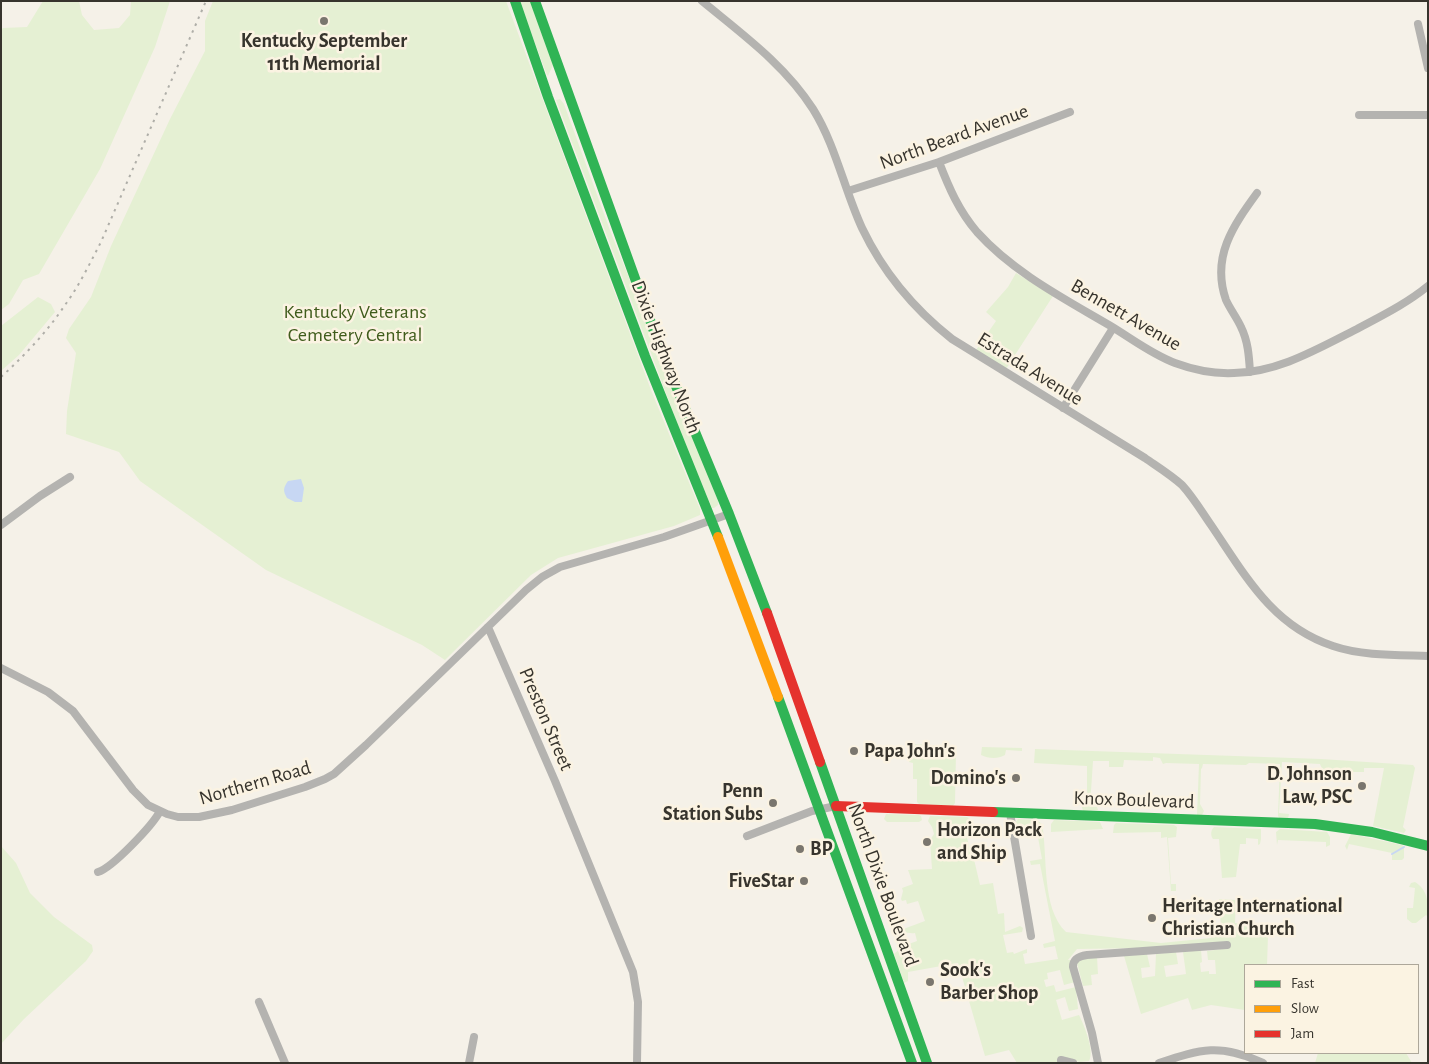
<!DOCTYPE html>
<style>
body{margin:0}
#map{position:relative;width:1429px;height:1064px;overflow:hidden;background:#f5f1e8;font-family:"Alegreya Sans",sans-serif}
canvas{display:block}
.frame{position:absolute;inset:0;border:2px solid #37342d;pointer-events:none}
.legend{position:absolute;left:1244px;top:964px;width:175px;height:90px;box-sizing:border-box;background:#fbf3e2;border:1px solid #ada79a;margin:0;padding:6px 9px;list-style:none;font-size:15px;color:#37342d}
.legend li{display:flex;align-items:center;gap:10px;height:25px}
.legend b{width:25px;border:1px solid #ada79a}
</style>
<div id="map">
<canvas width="1429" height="1064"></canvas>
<div class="frame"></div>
<ul class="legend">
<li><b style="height:6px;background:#30b455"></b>Fast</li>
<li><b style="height:6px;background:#ff9f0a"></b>Slow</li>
<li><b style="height:6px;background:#e5322d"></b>Jam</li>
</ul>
</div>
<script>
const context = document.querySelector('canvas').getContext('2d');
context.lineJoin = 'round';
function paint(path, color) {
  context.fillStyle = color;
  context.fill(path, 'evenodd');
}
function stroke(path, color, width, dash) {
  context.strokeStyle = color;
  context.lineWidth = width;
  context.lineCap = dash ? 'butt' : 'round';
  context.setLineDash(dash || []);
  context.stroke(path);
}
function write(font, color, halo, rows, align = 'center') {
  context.font = font + ' "Alegreya Sans",sans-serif';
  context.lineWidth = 5;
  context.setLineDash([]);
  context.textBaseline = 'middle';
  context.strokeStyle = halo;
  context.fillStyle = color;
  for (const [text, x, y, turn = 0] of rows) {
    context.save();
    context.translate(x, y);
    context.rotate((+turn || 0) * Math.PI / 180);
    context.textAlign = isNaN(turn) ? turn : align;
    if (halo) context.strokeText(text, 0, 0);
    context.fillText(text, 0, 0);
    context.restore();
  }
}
const green = new Path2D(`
 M43,1h36l3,14 12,15 25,-2 11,-13 1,-14h39l-15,46 -55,122 -61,105 -16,6 -14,24 -8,6v-280l2,-2 24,-1z
 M213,1h293l145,389 49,119v6l-26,11 -116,32 -27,17 -86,85 -23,-15 -156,-75 -126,-89 -21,-29 -53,-18 1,-23 9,-58 -10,-15 3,-9 22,-32 20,-51 59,-127 35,-68v-30z
 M519,1h11l23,64 -5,11 -1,-1z
 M560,99l4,5 47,129 107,267v5l-4,3h-2l-24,-56 -132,-352z
 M1016,273l37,23 -47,73 -30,-19 20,-29 -10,-9 22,-25z
 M38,297l13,7 4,8 -36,43 -18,16v-45z
 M910,744l44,2 -1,7h3l-1,50 -2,3 -34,-2 -2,-2v-23h-4v-16l-4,-1z
 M982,747l40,1v3l-16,-1 -1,5c-7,4 -16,4 -24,0z
 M1035,749l286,10 92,6 2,3 -12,59 3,3 -2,3 -31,-7 11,-58h-20v4h-13v2l-27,-1 -4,-9 -38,-2 -3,51 10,1 -1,5 -9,-1 -1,-2 2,-52 -31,-1 -3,2 -43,-1 -1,4 -1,1 -1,35 4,7 -2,4h-5l2,-51 -33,-1 -3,1 -3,-6 -7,-1v4l-29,-1 -1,7h-14v-6h-16l-3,45 7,1 1,3 -15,1 -2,-7 6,-1v-37l-53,-3z
 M886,814l33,1 2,1 1,4 -3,2h-32l-3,-3z
 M930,816l37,1 3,2v4l-5,6 4,17 4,9 7,30 13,-2 5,31 6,-1 1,19 15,-6 3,2 -1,4 -19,3 4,18 6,-1 1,2 13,-5v4l-4,1 2,10 33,-5 -3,-13 -11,2 -1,-4 12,-3 -15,-77 -9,1 -1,-4 12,-2 -5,-27 -20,2 -2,-11 3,-4 19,1 5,4c6,32 -1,84 24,108l95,11 50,-5 -1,-9 11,-2 -2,-28 17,1 -1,23 29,4 4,9 -1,29h-22v45l-34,-5 -19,5 -4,-12 -47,16 -17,-58 23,-2 3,13 -9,1 1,10 13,-2 1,-22 20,-2 2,12 -14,2 2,11 20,-3 -3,-22 18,-2 1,12 -2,1 1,9 8,-1v3h7l-1,-14h-7l-1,-9 23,-3v-6l-86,6 -67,1 -9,11h3l4,22 -11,3 -4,-15 -13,3 1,6 -4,1 2,7 8,-2 2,7 20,-5 2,22 -9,2 -4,-14 -9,3 6,20 17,-5c5,10 16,36 10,46l-9,1 -11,-3 -13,4h-39l-8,-13 -24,6 -27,-93 -50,9v9l-4,2 -10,-29 9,-8 14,-5 -2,-8c-6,1 -10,-2 -15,0l-2,-2 27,-10 -7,-20 -11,3 -1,-4 -4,1 -1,-2 2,-8 -1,-3 11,-4 -5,-14 24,-1 -2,-29 4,-6 -2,-7 -4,-6z
 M1054,820l46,2 3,7 -52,3v-8z
 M1116,823l58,2 3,2 -1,10 -8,1 3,46h5v7h-5l-4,-54 -6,1v-6l-48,1 1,-8z
 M1214,827l47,2v10l-1,5 -2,1v-6l-12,-1v6h-6l-4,33 -14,1 -3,-39h-6c-3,-4 -2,-9 1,-12z
 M1280,829l47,3 3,5v8l-4,2v-5l-48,-2 -1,5 -1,-13z
 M1351,834l51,11 2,2v11l-2,2h-10v-7l-43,-9 -2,6 -2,-4z
 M1,846l15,17 14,30 24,24 38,28 1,6 -7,10 -62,58 -23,25z
 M1415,882c13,8 13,20 13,35l-2,-2 -10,8h-4l-5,-4v-11h6l2,-20 -6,-1 2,-4z
 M1097,957l1,17 -7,1 1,10 -9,1 -6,-23c4,-6 12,-5 20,-6z
 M1318,1053h88l6,10h-97z`);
const water = new Path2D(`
 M301,479l3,9 -2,14h-7l-8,-4c-4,-7 -4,-10 1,-17z`);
const stream = new Path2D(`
 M1392,854l12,-7`);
const street = new Path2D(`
 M702,1c40,33 83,64 111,108 23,37 31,80 49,119 21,44 52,81 90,111l193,119c13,9 26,17 37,27 11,12 20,27 29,40 34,50 61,101 122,121 29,10 65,9 95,10
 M1418,24l10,44
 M1359,115h69
 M939,162c10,26 20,49 38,70 36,40 86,66 132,93 22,13 42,29 66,38 19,7 38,11 59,10 45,-1 83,-24 123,-44 24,-13 49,-25 71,-43
 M848,191l91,-29 131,-50
 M1250,372c-1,-16 -2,-31 -9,-45 -4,-9 -11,-18 -15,-27 -15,-43 7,-74 31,-107
 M1063,408l50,-80
 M1,525l39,-29 30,-19
 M488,627l67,154 78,191 5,30 -1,61
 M1,668l47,24 25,19 60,79 15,15 19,9 11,3h21l33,-7 73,-23 20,-8 9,-5 32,-29 160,-155 16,-13 18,-10 104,-30 65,-23
 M1010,813l21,123
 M747,836l65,-25 24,-5
 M98,872c14,-4 55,-47 62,-61
 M259,1002l26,61
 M1061,1060l12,3
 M469,1063l5,-26
 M1098,1063l-6,-30 -19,-66c0,-9 7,-11 14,-12l140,-10
 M1159,1063c42,-14 61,-20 104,0`);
const fast = new Path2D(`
 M515,1l33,96 97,259 73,181
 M535,1l124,344 70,169 38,99
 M778,697l134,366
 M820,762l107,301
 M993,812l322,12 57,8 56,14`);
const slow = new Path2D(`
 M718,537l60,160`);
const jam = new Path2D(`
 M767,613l53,149
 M836,806l157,6`);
const rail = new Path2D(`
 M1,377c24,-22 46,-45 64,-72 14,-19 25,-42 36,-63l105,-241`);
const markers = [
 [324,21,5,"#7a766e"],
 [854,751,5,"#7a766e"],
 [1016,778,5,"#7a766e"],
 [1362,786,5,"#7a766e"],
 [773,803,5,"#7a766e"],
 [927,842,5,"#7a766e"],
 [800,849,5,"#7a766e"],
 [804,881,5,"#7a766e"],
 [1152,918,5,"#7a766e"],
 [930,982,5,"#7a766e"]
];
const poiNames = [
 ["Kentucky September",324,41,"center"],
 ["11th Memorial",324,64,"center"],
 ["Papa John's",864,751],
 ["D. Johnson",1352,774,"right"],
 ["Law, PSC",1352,797,"right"],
 ["Domino's",1006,778,"right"],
 ["Penn",763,791,"right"],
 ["Station Subs",763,814,"right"],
 ["Horizon Pack",937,830],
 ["and Ship",937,853],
 ["BP",810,849],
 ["FiveStar",794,881,"right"],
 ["Heritage International",1162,906],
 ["Christian Church",1162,929],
 ["Sook's",940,970],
 ["Barber Shop",940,993]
];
const streetNames = [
 ["North Beard Avenue",954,137,-20],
 ["Bennett Avenue",1126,315,30],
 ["Dixie Highway North",666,357,69],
 ["Estrada Avenue",1030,369,32],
 ["Preston Street",546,719,67],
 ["Northern Road",255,783,-16],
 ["Knox Boulevard",1134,800,2],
 ["North Dixie Boulevard",883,885,70]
];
const parkNames = [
 ["Kentucky Veterans",355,312],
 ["Cemetery Central",355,335]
];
paint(green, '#e5f0d3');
paint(water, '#c7d7f3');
stroke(stream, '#c7d7f3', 2);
stroke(street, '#b4b3b0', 8);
stroke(fast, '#30b455', 10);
stroke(slow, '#ff9f0a', 10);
stroke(jam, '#e5322d', 10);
stroke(rail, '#afaea8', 2, [2.5, 5]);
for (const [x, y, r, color] of markers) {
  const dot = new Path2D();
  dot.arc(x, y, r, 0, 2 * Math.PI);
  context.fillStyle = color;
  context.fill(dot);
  stroke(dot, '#fbf3e2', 2);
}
write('bold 20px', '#37342d', '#fbf3e2', poiNames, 'left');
write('20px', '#37342d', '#fbf3e2', streetNames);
write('20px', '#405c1c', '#fbf3e2', parkNames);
</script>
